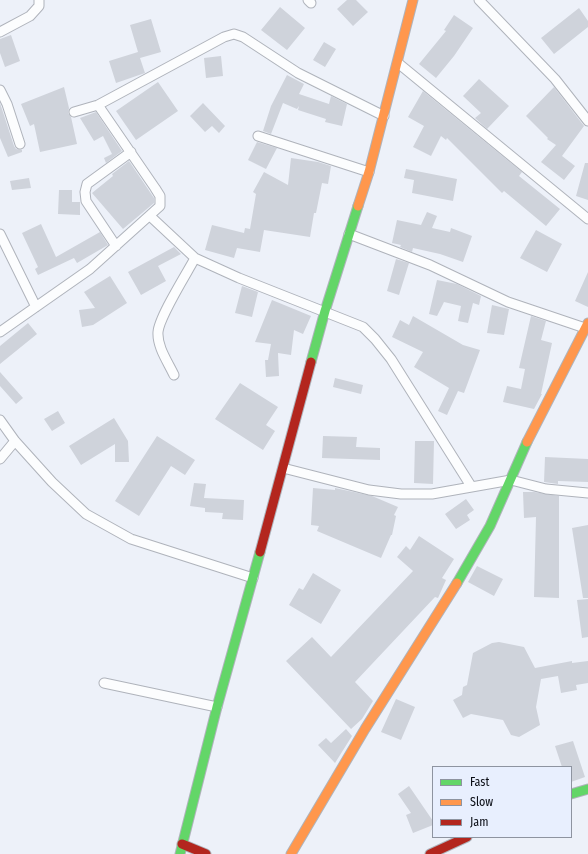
<!DOCTYPE html>
<style>
body{margin:0}
#map{position:relative;width:588px;height:854px;overflow:hidden;background:#edf1f9;font-family:"Fira Sans Condensed",sans-serif}
canvas{display:block}
.legend{position:absolute;left:432px;top:766px;width:140px;height:72px;box-sizing:border-box;background:#e8effe;border:1px solid #8e94a0;margin:0;padding:5px 7px;list-style:none;font-size:12px;color:#080b13}
.legend li{display:flex;align-items:center;gap:8px;height:20px}
.legend b{width:20px;border:1px solid #8e94a0}
</style>
<div id="map">
<canvas width="588" height="854"></canvas>
<ul class="legend">
<li><b style="height:5px;background:#63d668"></b>Fast</li>
<li><b style="height:5px;background:#ff974d"></b>Slow</li>
<li><b style="height:5px;background:#b3261e"></b>Jam</li>
</ul>
</div>
<script>
const context = document.querySelector('canvas').getContext('2d');
context.lineJoin = 'round';
function paint(path, color) {
  context.fillStyle = color;
  context.fill(path, 'evenodd');
}
function stroke(path, color, width, dash) {
  context.strokeStyle = color;
  context.lineWidth = width;
  context.lineCap = dash ? 'butt' : 'round';
  context.setLineDash(dash || []);
  context.stroke(path);
}
const building = new Path2D(`
 M347,0h9l12,12 -15,14 -16,-17z
 M280,7l25,21 -18,22 -26,-20z
 M579,8l9,13v6l-34,27 -13,-16z
 M454,15l19,13 -19,28 -18,22 -17,-14 27,-33 -2,-1z
 M151,19l10,33 -21,6 5,15 -29,10 -7,-22 29,-9 -8,-27z
 M11,35l9,26 -15,6 -5,-14v-14z
 M324,42l12,7 -11,18 -12,-7z
 M221,56l2,20 -17,2 -2,-20z
 M287,75l17,9 -5,10 30,10 2,-8 16,8 -5,22 -17,-4 1,-3 -28,-9 1,-4 -2,3 -14,-6 -12,31 -8,-3 8,-25z
 M479,79l30,27 -22,23 -12,-11 6,-5 -18,-17z
 M158,82l20,29 -42,29 -20,-29z
 M64,87l5,21 -1,5 3,4 6,27 -37,8 -6,-28 -4,2 -9,-22z
 M554,87l30,39 -22,30 13,10 -11,14 -23,-18 15,-17 -9,-6 1,-1 -22,-22z
 M423,91l99,81 -3,4 41,33 -14,17 -42,-35 -2,2 -55,-55 -1,2 -5,-4 -10,20 -18,-9 11,-21 -16,-9z
 M0,103l14,43 2,3 6,1v2l-14,5 -8,-19z
 M203,103l22,23 -6,7 -7,-7 -7,6 -15,-16z
 M96,112l26,39 -16,12 -2,-5 8,-4 -9,-18 -9,5 -14,-23z
 M257,142l20,6 -11,21 -18,-9z
 M291,158l27,4 13,4 -3,18 -6,-1 -6,30h-2l-4,24 -46,-7 -4,22 -23,-4 -3,10 -29,-8 7,-25 32,8 1,-5 5,1 6,-35 -3,-2 11,-20 24,13z
 M129,161l25,37v5l-31,26 -31,-36 21,-17 -1,-2z
 M585,163h3v37l-12,-4z
 M406,169l51,10 -4,22 -41,-8 2,-13 -10,-2z
 M29,178l2,10 -19,2 -2,-9z
 M59,190h13v12h8v13l-22,-1z
 M427,212l10,4 -5,12 18,4 1,-4 21,8 -9,26 -23,-8 -27,-6 -1,4 -12,-5 1,-2 -9,-2 5,-23 24,5z
 M41,224l15,33 44,-25 8,13 -31,18 -3,-5 -36,17 -3,-6 3,-2 -16,-34z
 M536,230l26,14 -15,28 -27,-14z
 M174,247l7,7 -23,12 8,15 -25,14 -13,-23z
 M396,259l13,4 -10,32 -12,-4z
 M588,272v35l-13,-6z
 M110,276l17,27 -34,22 -11,2 -3,-17 16,-2 -11,-16z
 M437,280l20,4 24,12 -2,9 -6,-2 -5,20 -10,-2 3,-15 -17,-4 -7,14 -8,-2z
 M242,286l16,6 -6,25 -17,-4z
 M272,300l39,16 -8,18 -9,-4 -3,25 -13,-2 1,23 -13,1 -1,-17h3l3,-16 -16,-2z
 M492,305l17,4 -5,26 -17,-2z
 M413,316l50,29 17,5 -16,43 -6,-2 -11,24 -9,-4 11,-23 -35,-21 9,-15 -31,-15 8,-17 9,5z
 M531,316l15,5 -5,19 11,3 -11,51h1l-8,15 -31,-7 4,-16 14,3 4,-20 -6,-1z
 M28,323l9,11 -37,30v-18z
 M0,372l23,26 -7,6 -16,-18z
 M335,378l28,7 -2,9 -28,-7z
 M240,383l38,24 -12,18 9,6 -12,19 -48,-31z
 M58,411l7,12 -13,8 -8,-12z
 M114,418l14,23 1,21h-14v-18l-34,21 -12,-19z
 M157,436l38,24 -10,15 -14,-9 -32,50 -24,-15z
 M323,436l34,1 -1,10 24,1v12l-58,-2z
 M415,441h19l-1,43 -19,-1z
 M545,457l43,2v23l-30,-1v3l-14,-2z
 M194,483l12,1 -2,14 40,2 -1,20 -21,-1 1,-6 -18,-1v-4l-15,-2z
 M313,488l22,2v-2l37,8 26,11 -4,8 2,1 -4,19h-1l-10,23 -64,-27 2,-5 -8,-1z
 M523,492h11l25,4v102l-25,-1 2,-80 -12,1z
 M466,499l8,11 -7,5 3,5 -14,9 -11,-15z
 M588,525v73h-5l-11,-70z
 M419,536l35,23 -12,19 4,2 -8,18 -3,-1 -80,85 18,19 -11,18 -11,10 -65,-68 26,-24 19,20 82,-86 -16,-14 9,-11 4,4z
 M477,566l26,13 -9,17 -26,-14z
 M313,573l28,17 -20,34 -32,-19 10,-17 4,2z
 M588,599v38l-6,1 -5,-38z
 M499,642l25,5 11,21 37,-7v2l16,-2v22l-12,2 1,5 -16,3 -3,-17 -17,3 -5,28 4,18 -21,12 -8,-2 -8,-15 -32,-6 -8,4 -10,-18 9,-5 1,-8 4,-2 6,-32 19,-10z
 M396,699l19,8 -14,33 -20,-8z
 M346,729l6,7 -17,27 -17,-18 8,-7 5,5z
 M573,741l12,36 -14,5v-15h-9l-7,-21z
 M409,786l24,35v4l-20,8 -7,-18 5,-2 -13,-19z`);
const street = new Path2D(`
 M308,0l3,3
 M479,0l76,79 33,42
 M0,32l30,-16 9,-10v-6
 M398,63l190,156
 M0,90l7,14 13,40
 M74,112l24,-7 126,-68 10,-3 9,3 55,36 86,43
 M258,136l111,36
 M150,216l45,42 44,20 124,49 12,12 16,20 80,127
 M0,234l36,73
 M349,234l81,31 78,37 77,26
 M116,246l-30,-45 -1,-9 2,-8 44,-32
 M0,332l90,-63 70,-63v-10l-5,-8 -57,-83
 M174,375c-6,-13 -17,-28 -16,-43 1,-15 29,-59 37,-74
 M0,420l15,21 37,41 34,32 45,25 122,39
 M0,459l15,-18
 M283,468l86,22 32,4h31l79,-14 35,9 42,4
 M104,683l113,24`);
const fast = new Path2D(`
 M311,362l14,-51 33,-105
 M457,583l33,-57 37,-84
 M571,794l17,-5
 M180,854l37,-147 43,-155`);
const slow = new Path2D(`
 M358,206l11,-34 44,-172
 M527,442l61,-119
 M291,854l74,-125 92,-146`);
const jam = new Path2D(`
 M260,552l51,-190
 M182,844l24,10
 M430,854l37,-17`);
paint(building, '#cfd3db');
stroke(street, '#afb3bb', 11);
stroke(fast, '#afb3bb', 11);
stroke(slow, '#afb3bb', 11);
stroke(jam, '#afb3bb', 11);
stroke(street, '#fcfdfe', 9);
stroke(fast, '#63d668', 9);
stroke(slow, '#ff974d', 9);
stroke(jam, '#b3261e', 9);
</script>
